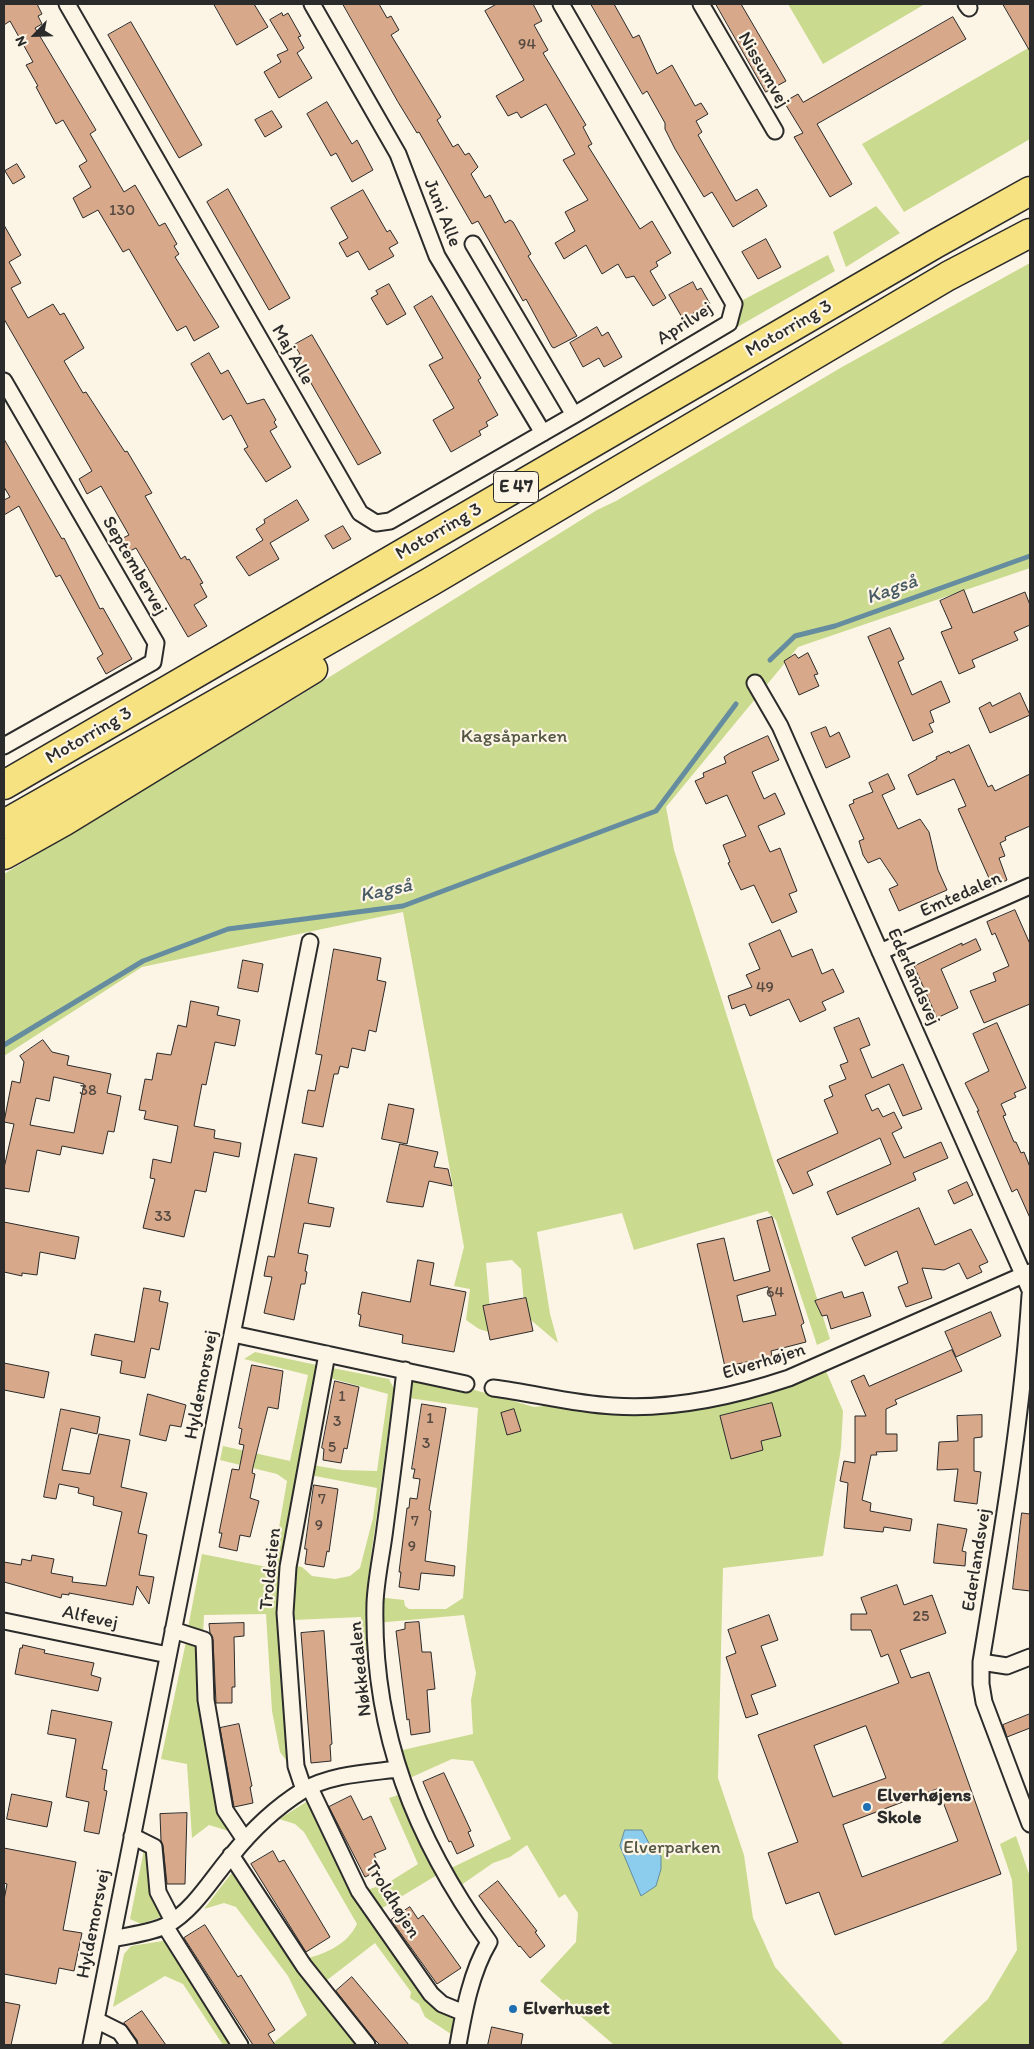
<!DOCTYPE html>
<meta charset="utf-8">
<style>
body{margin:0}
#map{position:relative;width:1034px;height:2049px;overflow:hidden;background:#fcf5e5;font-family:Itim,sans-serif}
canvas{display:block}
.frame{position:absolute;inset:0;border:5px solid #2b2b2b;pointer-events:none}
.north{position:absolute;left:10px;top:10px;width:50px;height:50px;-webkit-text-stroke:4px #fcf5e5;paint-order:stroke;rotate:246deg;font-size:14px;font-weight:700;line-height:20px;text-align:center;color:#2b2b2b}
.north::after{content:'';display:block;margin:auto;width:18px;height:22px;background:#2b2b2b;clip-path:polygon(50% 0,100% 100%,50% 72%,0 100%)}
</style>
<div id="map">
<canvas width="1034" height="2049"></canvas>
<div class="frame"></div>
<div class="north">N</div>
</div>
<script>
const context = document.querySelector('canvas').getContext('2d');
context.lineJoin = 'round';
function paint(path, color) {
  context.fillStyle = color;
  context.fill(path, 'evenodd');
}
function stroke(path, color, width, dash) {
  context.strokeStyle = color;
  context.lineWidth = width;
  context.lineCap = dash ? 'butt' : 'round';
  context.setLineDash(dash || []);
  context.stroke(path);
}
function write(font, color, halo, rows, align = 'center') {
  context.font = font + ' Itim,sans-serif';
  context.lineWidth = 4.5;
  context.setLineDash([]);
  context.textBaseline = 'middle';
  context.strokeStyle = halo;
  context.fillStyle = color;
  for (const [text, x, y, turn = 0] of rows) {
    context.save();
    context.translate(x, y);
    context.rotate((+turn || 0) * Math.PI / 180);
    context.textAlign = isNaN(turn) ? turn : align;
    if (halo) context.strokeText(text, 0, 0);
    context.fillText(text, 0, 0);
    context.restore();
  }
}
const green = new Path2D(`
 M788,4h137l-102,60z
 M1030,47v92l-126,73 -42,-68z
 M876,206l24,27 -54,34 -13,-35z
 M828,255l7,16 -103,59 11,-30z
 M1030,263v305l-232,79 -132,160 8,43 156,489 -13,6 -41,-125 -9,-9 -133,39 -12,-37 -85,19 13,82 8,29 -33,-28 -4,-46 -9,-9 -26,3 6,70 -13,-4 -13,-9 4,-31 -16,-3 10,-39 -61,-335 -261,55 -138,89v-182l287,-173 306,-191 19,-9 226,-134z
 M255,1352l62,13 -19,96 -18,122 -2,30 11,151 -9,-12 -8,-41 -6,-97 -62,1 -1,19 -15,-6 14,-74 70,14 15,-87 -10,-7 -57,-14 3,-14 67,15 18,-86 -64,-16z
 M823,1364l20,47 -2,37 -18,108 -100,12 -5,210 26,77 9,63 22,49 69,78h-230l-74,-64 36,-39 2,-29 -13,-19 -6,4 -32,-53 -17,12 -17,6 -39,27 -12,-18 -63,38 -14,-19 26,-10 27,-17 -29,-66 18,-6 36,80 68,-33 -38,-78 -21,-2 -49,22 -9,-29 79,-18 -2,-34 5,-27 -12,-58 -88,8v-26l28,3 1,6 4,3h37l17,-11 15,-190 -76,-11 3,-27 129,37 51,-5h98z
 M332,1368l57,11 5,10 -26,189v73l-6,1 -1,-35 -68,3 4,-54 5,1 10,9 23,3 15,-3 10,-8 13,-50 4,-30 -67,-13 2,-10 30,5 35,1 11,-77 -58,-16z
 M187,1637l13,8 35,188 -26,-8 -17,13 -5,-74 -26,-5z
 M311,1799l44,95 101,121 -5,19 -26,-17 -6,-13 -9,-6 1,-6 -36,-49 -53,41 -18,-25c21,-5 43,-14 53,-35l-53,-92 -9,-8 -16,-5z
 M1016,1836l14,41v168h-90l48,-46 29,-49 -5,-70 -12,-36z
 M145,1845l16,72 -20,7 -11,-5z
 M237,1866l125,179h-91l36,-30 -19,-39 -52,-69 -12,-4 -20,6z
 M169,1940l66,105h-12l-40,-61 -18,-8 -52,31 11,-53 7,-8z`);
const water = new Path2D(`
 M625,1830h17l10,19 9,7v13l-5,17 -15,10 -21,-50z`);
const stream = new Path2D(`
 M770,660l25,-24 40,-10 195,-70
 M4,1045l139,-84 85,-32 175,-23 253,-95 80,-107`);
const building = new Path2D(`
 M4,4h33l5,10 -4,2 4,8 -7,4 61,102 -6,4 34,58 11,-7 24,41 6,-3 12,21 -3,2 5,8 -4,3 44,70 -25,14 -8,-15 -9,5 -48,-82 -6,3 -25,-42 -15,8 -10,-20 18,-11 -12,-21 8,-5 -24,-41 -7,4 -20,-37 2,-1 -12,-21 7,-3 -23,-41 -6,4z
 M214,4h40l14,23 -31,18z
 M343,4h36l8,14 4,-2 8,14 -8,5 50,82 -4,3 16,27 5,-3 7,11 4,-2 9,14 -7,7 14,24 5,-3 15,28 5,-3 3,2 18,32 -3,2 49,80 -23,12 -2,-1 -26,-48 -3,2 -45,-80 -6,3 -53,-92 -2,1 -19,-31z
 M497,4h36l9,17 -8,4 14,25 -5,3 43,72 -3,2 9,17 -4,2 52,83 12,-8 19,32 -15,9 2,4 -8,5 16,27 -13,8 -19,-30 -8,2 -8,-14 -16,10 -16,-29 -22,14 -9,-16 20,-12 -10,-19 23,-12 -25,-40 12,-6 -29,-50 -25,14 -4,-6 -9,4 -12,-20 28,-16 -39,-69z
 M591,4h23l19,34 6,-3 18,39 15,-9 23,41 6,-3 7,11 -12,7 6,11 -4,3 38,66 21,-12 10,17 -34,21 -21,-35 -8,5 -29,-48 -10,-20v-6l-18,-32 -4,3z
 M716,4h25l45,77 -20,11z
 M1003,4h27v47z
 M282,13l1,3 5,-3 13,23 -3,1 6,11 -7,5 15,25 -33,20 -15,-26 17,-10 -4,-7 11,-5 -18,-30z
 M953,17l13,22 -149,85 35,60 -22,13 -36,-60 9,-4 -19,-31 14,-8 5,8z
 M131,22l71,123 -23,13 -71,-123z
 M327,102l25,42 5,-4 16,30 -21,12 -16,-29 -5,3 -24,-42z
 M272,111l10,16 -17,10 -10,-17z
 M17,164l8,13 -12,7 -8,-13z
 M228,189l62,109 -21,12 -62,-108z
 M363,190l24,42 3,-2 8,13 -9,5 5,8 -25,14 -11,-19 -11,6 -8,-14 9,-5 -17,-30z
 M4,225l17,30 -12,7 12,21 -10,5 17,30 25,-14 7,11 4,-2 20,35 -20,13 19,32 3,-1 39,60 2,-1 25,42 -7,3 36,63 4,-3 2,4 2,-1 14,24 -3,1 7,13 -13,8 13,21 -19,11 -52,-89 -10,5 -7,-13 10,-5 -28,-49 -14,8 -8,-15 13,-8 -88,-152z
 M766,239l15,28 -23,12 -16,-27z
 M693,282l4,8 4,-2 9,16 -27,15 -14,-24z
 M389,284l17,30 -19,11 -16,-27 7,-4 -2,-3z
 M432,296l49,82 -3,2 20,35 -12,7 2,4 -9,5 2,4 -30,17 -18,-32 21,-12 -25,-43 14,-7 -29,-51z
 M597,327l5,9 6,-4 14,25 -18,10 -5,-9 -16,9 -13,-24z
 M312,335l69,118 -23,12 -62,-108 4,-3 -6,-9z
 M209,353l12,21 7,-4 19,34 17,-5 12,21 -2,2 3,5 -7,4 21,36 -25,15 -22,-33 4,-2 -17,-32 -8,5 -32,-56z
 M4,439l58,100 2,-1 36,71 3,-1 29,51 -26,15 -9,-16 6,-4 -43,-79 -4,2 -37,-71 -15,9v-15l6,-3 -6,-10z
 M297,500l12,20 -39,23 9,16 -30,17 -13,-19 27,-17 -7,-11 9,-6 -1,-3z
 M343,526l8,13 -18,10 -8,-13z
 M964,590l9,23 52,-21 5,13v20l-16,7 4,8 -46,20 3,7 -16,7 -18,-42 11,-4 -12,-27z
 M890,628l14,31 -6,3 14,33 29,-14 9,21 -20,9 4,11 -5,2 4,8 -20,9 -45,-104z
 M808,653l10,21 -4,1 5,11 -20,9 -15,-34 11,-7 3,4z
 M1020,693l10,22 -40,18 -11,-25 11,-6 2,4z
 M826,727l4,10 9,-5 11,25 -24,11 -15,-35z
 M768,736l11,24 -27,12 12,27 11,-6 10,21 -27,12 12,26 10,-4 17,43 -8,3 8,18 -25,11 -18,-38 -13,5 -13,-27 2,-1 -7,-17 23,-9 -19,-41 -21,9 -11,-23 9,-4 -1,-4 23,-10 -2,-6 6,-4z
 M969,745l19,42 4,-2 3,6 35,-17v52l-25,11 1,3 -6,3 5,13 -6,2 8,22 -14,7 -35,-78 8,-3 -12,-27 -37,16 -9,-20 29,-16 -1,-2 13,-6 1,2z
 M888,774l7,15 -13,6 16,34 22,-10 9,13 9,38 9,20 -48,21 -10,-22 9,-4 -18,-27 -12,5 -5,-8 -4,-14 5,-2 -15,-34 5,-2 -1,-3 20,-8 -4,-9z
 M1015,910l15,34v60l-46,19 -14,-32 26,-10 -3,-8 16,-7 -14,-33 -3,2 -5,-13z
 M780,930l12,27 20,-8 10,25 11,-5 11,23 -22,10 4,8 -26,12 -11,-23 -39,17 -5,-12 -13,5 -4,-13 24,-9 -6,-12 14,-6 -11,-25z
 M976,939l5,11 -40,19 17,39 -21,10 -23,-52 48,-23v2z
 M334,949l47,9 -4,22 9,2 -10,50 -7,-2 -4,21 -13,-3 -4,20 -8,-2 -2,8h-4l-11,53 -21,-4 6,-33 7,1 7,-36 -6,-1z
 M243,960l20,4 -5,28 -20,-4z
 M191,1001l28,6 -2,8 23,5 -5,26 -20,-4 -9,43 -4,-1 -8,42 21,4 -1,8 27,5 -2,14 -25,-5 -8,40 -11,-2 -11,47 -41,-9 12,-49 -5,-1 3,-19 18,4 7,-37 -34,-7 2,-8 -7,-1 6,-31 7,1 5,-27 14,2 7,-30 8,2z
 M859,1018l11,27 -10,4 12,29 31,-14 19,45 -19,7 -14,-32 -24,11 7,16 6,-3 5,9 11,-5 8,16 -10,5 12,25 37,-16 7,16 -35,15 3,7 -79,35 -10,-23 64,-28 -11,-26 -73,34 6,13 -20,9 -16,-34 61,-27 -14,-33 9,-4 -4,-10 17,-7 -6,-14 8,-3 -14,-34z
 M997,1023l29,65 -12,5 2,4 -15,7 5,11 -3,1 11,26h2l5,11 3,-1 6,15v51l-13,-29 -5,3 -35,-81h2l-14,-28 24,-12 -16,-37z
 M43,1040l9,12 17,4 -2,9 44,9 -4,19 14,3 -7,36 -6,-1 -5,23 -41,-8 -2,9 -23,-5 -8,42 -25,-4v-20l10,-44 -10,-2 8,-41 8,2 4,-21 -4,-6zM54,1077l30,7 -10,49 -44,-8 6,-27 13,3z
 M389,1104l25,5 -7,35 -25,-5z
 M400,1144l38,8 -4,15 14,2 4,17 -23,-5 -6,26 -36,-5z
 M295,1154l22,4 -9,45 26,5 -4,19 -26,-4 -6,30 10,2 -3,16 2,1 -2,12h-4l-7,36 -30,-7 8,-36 -8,-1 4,-20 6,1z
 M967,1182l6,13 -19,9 -6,-13z
 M919,1208l16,37 36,-16 17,33 -9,4 3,6 -15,7 -8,-16 -15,7 -22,-2 10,30 -26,9 -8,-20 10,-4 -11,-32 -32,15 -13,-28z
 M772,1217l32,106 -3,2 5,17 -35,9 1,5 -47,11 -28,-123 27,-6 10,43 36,-10 -13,-50zM768,1287l8,28 -33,7 -6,-26z
 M4,1222l75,15 -4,22 -35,-7 -3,23 -15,-2v3l-18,-4z
 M418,1260l16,3 -4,22 36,7 -12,60 -52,-9 1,-8 -44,-9 2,-11 -3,-1 4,-22 48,10z
 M144,1288l17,3 -2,10 9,2 -9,47 -8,-2 -6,30 -25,-5 2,-12 -31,-6 4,-21 39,8z
 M842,1292l2,6 19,-6 8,24 -40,13 -4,-14 -5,1 -7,-15z
 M526,1298l7,33 -43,9 -7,-34z
 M991,1312l10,24 -45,21 -11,-25z
 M952,1350l10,21 -67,29 2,4 -11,5v25h11v17l-21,1 1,3h-6l-9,45 9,3 -1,8 42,8 -2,12 -26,-4 -1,5 -39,-4 4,-45 -8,-2 4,-20 11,2v-47h11l-15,-35 13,-6 5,11z
 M4,1363l45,9 -5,26 -40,-8z
 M252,1365l31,6 -5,38 -10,-2 -15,60 -1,6 3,1 -5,24 9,3 -9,36 -10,-2 -3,16 -18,-4 3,-14h-3l13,-64 7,1 5,-25 -5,-1 3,-15 -3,-1z
 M335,1381l24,6 -12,62 -3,-1 -3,15 -18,-3 1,-11 -2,-1z
 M148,1394l38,11 -5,22 -11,-2 -4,16 -26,-6z
 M772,1403l9,33 -20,5 2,9 -32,9 -11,-43z
 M422,1404l24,4 -17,102 2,1 -6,50 30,5 -1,10 -33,-3 -2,17 -20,-3 2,-15h-2l8,-64h2l1,-10 7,1 3,-20 -7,-1 2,-9h-3z
 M61,1409l39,8 -3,17 -26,-6 -9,42 28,4 9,-40 31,6 -9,47 26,6 -9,40 9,2 -8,40 15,2 -5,27 -12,-18 -4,19 -64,-12v2l-7,-1 -1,4 -57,-16v-20l17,3 1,-6 9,2 1,-6 22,4 -3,14 22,4 -1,5 34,4 16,-74 -29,-7 1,-8 -16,-4 1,-5 -20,-4 -3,15 -12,-2z
 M514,1409l7,22 -14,4 -6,-22z
 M982,1415v22l-8,1v33l7,1 -4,32 -23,-3 4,-32 -21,1 2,-28 19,-1 -1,-25z
 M314,1485l24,4 -9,63 -2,-1 -3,16 -19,-3 2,-15h-2z
 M1022,1513l8,1v77l-17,-2z
 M938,1524l29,5 -5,22 4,1 -1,14 -31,-3z
 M897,1585l7,20 28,-10 14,38 -46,17 11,28 18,-6 72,202 -166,61 -16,-43 -33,12 -18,-51 30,-11 -40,-107 141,-52 -11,-29 -7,3 -10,-27h-20v-16h16l-6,-16zM866,1726l20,52 -53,19 -19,-51zM938,1789l20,52 -96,36 -19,-52z
 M769,1615l9,25 -17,6 15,40 -25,9 7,19 -12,4 -20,-61 10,-4 -8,-23z
 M419,1622l3,30h9l4,37 -8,1 3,42 -19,3 -2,-16 -2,1 -11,-89 9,-2v-6z
 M244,1623v13l-10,1 1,50h-3v16h-16l-3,-63 -3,-7 -1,-9z
 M324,1631l8,113 -2,1 1,16 -20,2 -10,-130z
 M23,1645l22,5 -1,3 50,10 -3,12 10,3 -3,13 -83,-17 5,-26h2z
 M52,1710l60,12 -10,47 5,1 -3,20 3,1 -8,43 -15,-3 5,-29 -23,-5 10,-58 -28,-5z
 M1030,1714v14l-23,9 -4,-12z
 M239,1724l13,62 -2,1 3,16 -19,4 -14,-79z
 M444,1773l27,58 -3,1 6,14 -17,8 -6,-13 -2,1 -26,-60z
 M12,1794l40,8 -5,25 -40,-8z
 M351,1796l12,24 8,-4 15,33 -12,5 7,15 -16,8 -36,-70z
 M187,1813l-2,71h-18l-4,-38 -2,-5 -1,-27z
 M4,1848l72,14 -13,68 19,3 -8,38 -15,-3 -3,16 -52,-10v-74l3,-16 -3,-1z
 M273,1851l6,11 5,-2 46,77 -24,15 -55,-88z
 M498,1881l39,50 -2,1 10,14 -15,12 -10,-12 -1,1 -40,-51z
 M410,1907l8,12 5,-4 38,53 -24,16 -46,-64z
 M205,1925l33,52 3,-2 34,55 -7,4 7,11h-22l-69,-107z
 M352,1977l48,57 9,11h-29l-6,-6 -38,-48z
 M4,2002l16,3 -9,40h-7z
 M142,2011l24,34h-28l-1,-5 -13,-17z
 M492,2027l31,7 -2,11h-33z`);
const minor = new Path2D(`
 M67,4l293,509 16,10 14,-2 184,-106
 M312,4l86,150 39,102 106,177
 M701,4l74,127
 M966,4l3,4
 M473,244l101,171 155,-92 5,-19 -173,-300
 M4,381l152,262 -3,19 -149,84
 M755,683l25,43 250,564
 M880,952l150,-66
 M1030,1295c-8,123 -29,245 -49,367v22l3,18 46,122
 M233,1334l233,50
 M405,1370c-6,53 -13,106 -20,158 -3,25 -9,51 -10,75 -3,129 40,236 114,339 -18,30 -25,69 -31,103
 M493,1388c40,5 80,16 120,18 58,4 122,-10 176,-28l241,-106
 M4,1621l164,34
 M173,1630l31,10 2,60 19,110 20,30
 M981,1662l26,4 23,-9
 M310,1788l49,103 72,103 11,10 22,9
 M304,1790l-8,-24 -11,-153 3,-46 39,-213
 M132,1836l22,11 4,45 15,29
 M231,1855l73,111 63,79
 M165,1926l75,119
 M112,1939c17,-4 40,-6 55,-14 28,-16 45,-47 65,-70 20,-25 43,-47 70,-64 29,-17 65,-18 96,-22
 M96,2020l24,12 9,13
 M91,2045l219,-1103`);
const motorway = new Path2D(`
 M4,785l931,-541 95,-53
 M4,824l426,-242 518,-306 82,-43
 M4,855l59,-33 250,-153`);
const markers = [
 [867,1807,5,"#1f6fb2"],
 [513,2009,5,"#1f6fb2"]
];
const numberNames = [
 ["94",527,45],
 ["130",122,211],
 ["49",765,988],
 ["38",88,1091],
 ["33",163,1217],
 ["64",775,1293],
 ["1",342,1397],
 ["1",430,1419],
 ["3",337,1422],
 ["3",426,1444],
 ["5",332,1448],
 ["7",322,1500],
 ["7",415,1522],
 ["9",319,1526],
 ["9",412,1547],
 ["25",921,1617]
];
const shields = [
 [516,487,45]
];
const shieldNames = [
 ["E 47",516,487]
];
const streetNames = [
 ["Nissumvej",763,70,60],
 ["Juni Alle",442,213,68],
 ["Aprilvej",685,324,-33],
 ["Motorring 3",789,329,-30],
 ["Maj Alle",292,355,60],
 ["Motorring 3",439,532,-30],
 ["Septembervej",134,566,60],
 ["Motorring 3",89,736,-30],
 ["Emtedalen",961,895,-24],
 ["Ederlandsvej",913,977,66],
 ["Elverhøjen",764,1362,-17],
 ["Hyldemorsvej",202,1385,-79],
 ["Ederlandsvej",977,1560,-81],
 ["Troldstien",271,1569,-84],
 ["Alfevej",90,1618,12],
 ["Nøkkedalen",361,1669,-96],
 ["Troldhøjen",392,1900,58],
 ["Hyldemorsvej",94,1924,-79]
];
const parkNames = [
 ["Kagsåparken",514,737],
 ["Elverparken",672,1848]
];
const poiNames = [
 ["Elverhøjens",877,1796],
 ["Skole",877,1818],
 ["Elverhuset",523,2009]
];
const waterNames = [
 ["Kagså",892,590,-20],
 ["Kagså",386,891,-12]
];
paint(green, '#cada8e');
paint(water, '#8ccced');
stroke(water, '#658c9f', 1);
stroke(stream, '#658c9f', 5);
paint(building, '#d7a889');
stroke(building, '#2b2b2b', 1);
stroke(minor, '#2b2b2b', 19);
stroke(motorway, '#2b2b2b', 31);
stroke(minor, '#fcf5e5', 15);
stroke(motorway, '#f6e281', 28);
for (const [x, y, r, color] of markers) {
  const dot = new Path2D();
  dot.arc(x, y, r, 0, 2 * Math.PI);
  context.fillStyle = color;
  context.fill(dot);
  stroke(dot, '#fcf5e5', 2);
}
write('16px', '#564a42', null, numberNames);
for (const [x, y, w] of shields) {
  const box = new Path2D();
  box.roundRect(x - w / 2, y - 15.5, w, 31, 4);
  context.fillStyle = '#fcf5e5';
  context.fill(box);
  stroke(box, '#2b2b2b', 1);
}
write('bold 18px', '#2b2b2b', null, shieldNames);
write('19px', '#2b2b2b', '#fcf5e5', streetNames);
write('19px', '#535744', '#fcf5e5', parkNames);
write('bold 19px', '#2b2b2b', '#fcf5e5', poiNames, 'left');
write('italic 20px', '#485b65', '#fcf5e5', waterNames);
</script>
